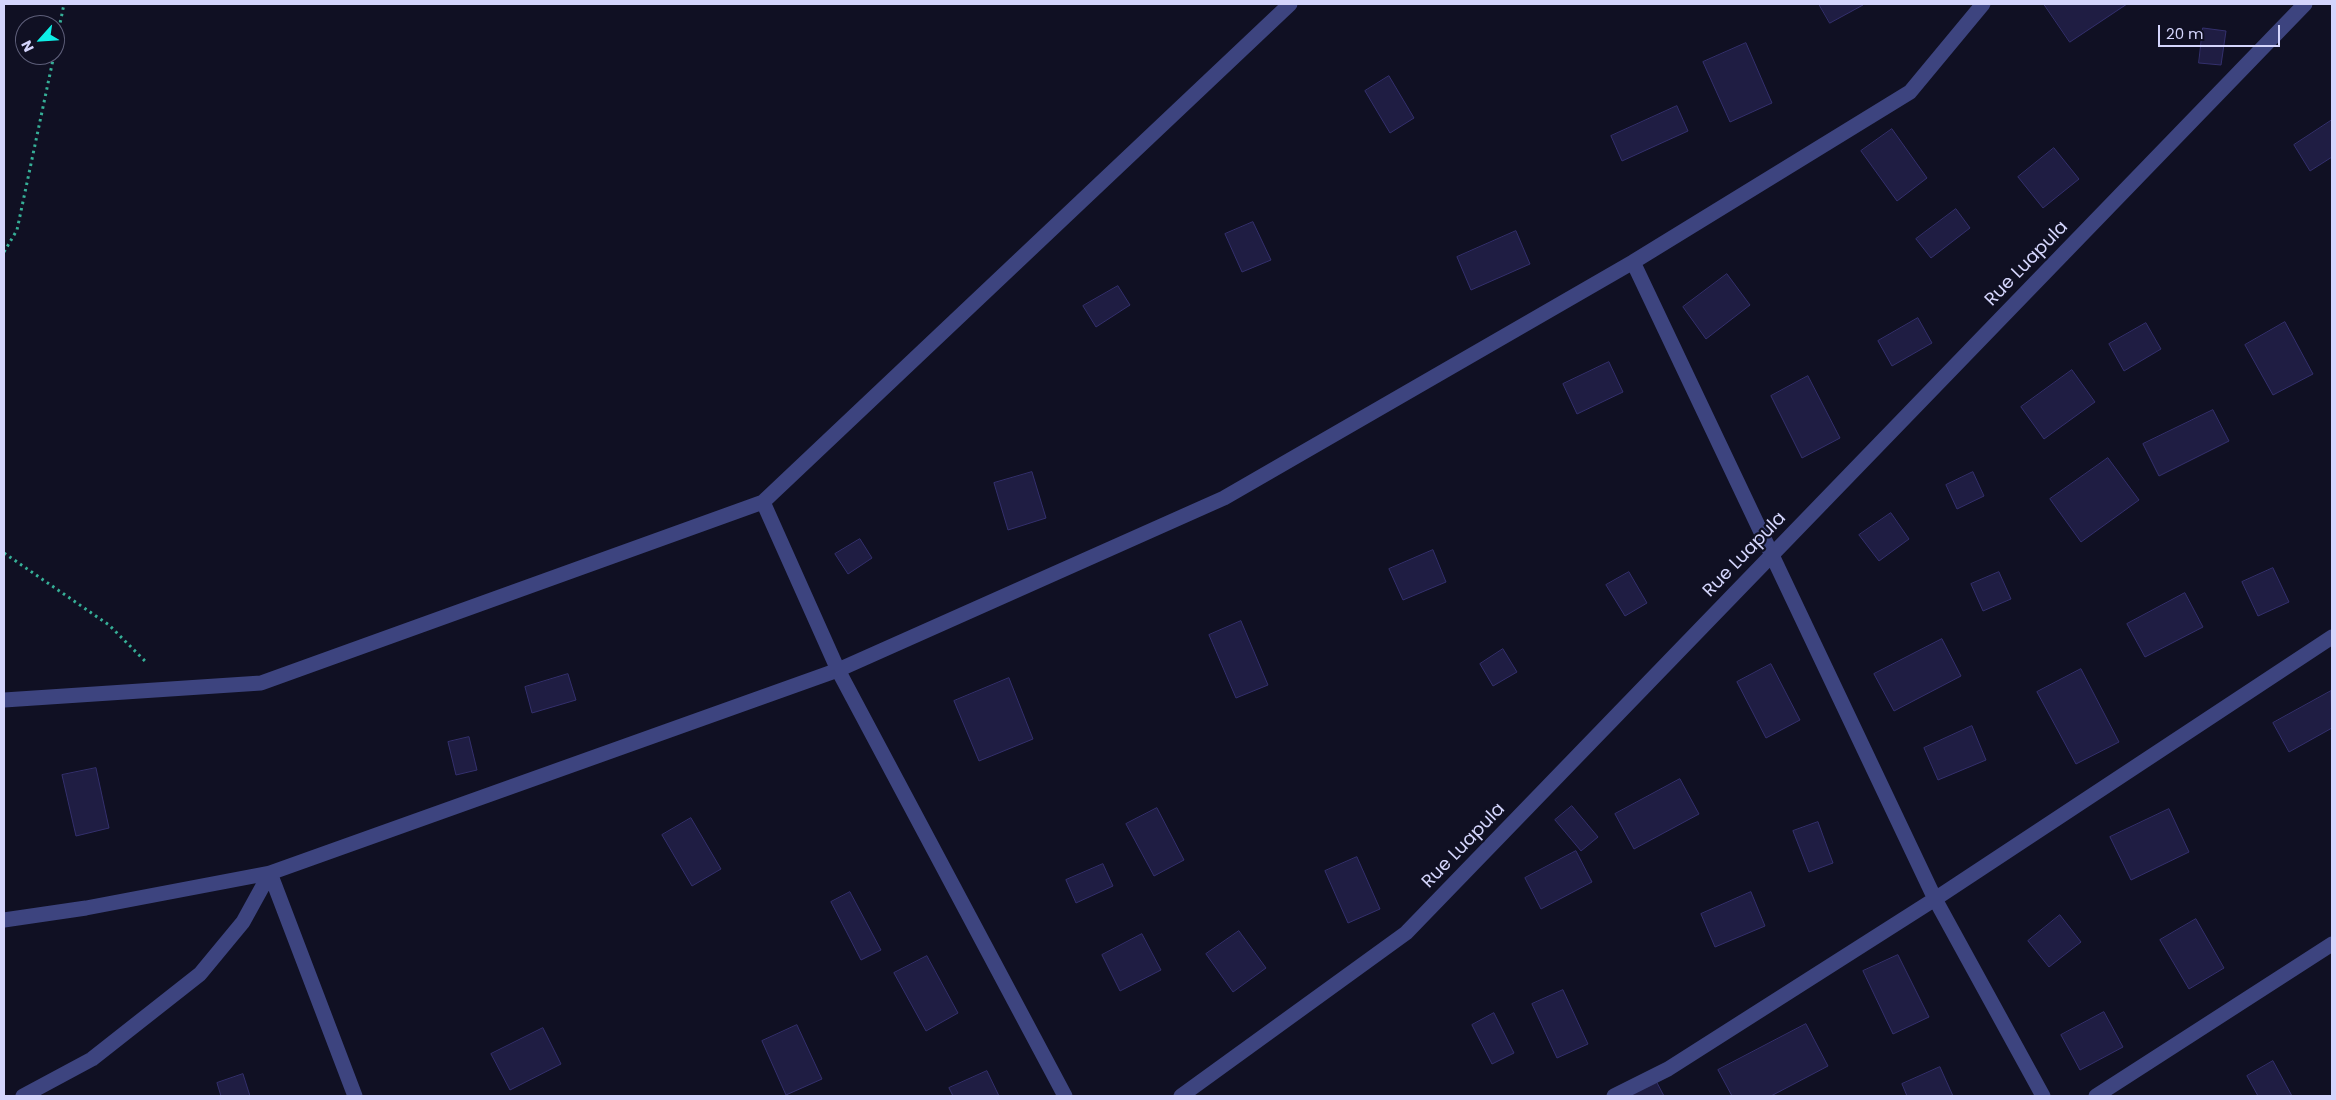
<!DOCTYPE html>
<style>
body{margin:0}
#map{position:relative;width:2336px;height:1100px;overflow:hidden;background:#101023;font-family:Poppins,sans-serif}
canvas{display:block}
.frame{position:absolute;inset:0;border:5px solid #d4d5fc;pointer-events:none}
.north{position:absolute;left:15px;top:15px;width:50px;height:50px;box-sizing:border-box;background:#101023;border:1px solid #5e5f7a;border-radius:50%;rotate:244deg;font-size:14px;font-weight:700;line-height:20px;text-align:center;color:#d4d5fc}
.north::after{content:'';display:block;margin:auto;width:18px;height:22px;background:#0eefe6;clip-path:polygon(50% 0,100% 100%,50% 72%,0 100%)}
.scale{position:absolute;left:2158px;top:25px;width:122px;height:22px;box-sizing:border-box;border:2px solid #d4d5fc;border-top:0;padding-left:6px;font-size:15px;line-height:18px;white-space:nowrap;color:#d4d5fc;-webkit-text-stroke:4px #101023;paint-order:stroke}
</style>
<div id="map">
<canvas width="2336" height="1100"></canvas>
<div class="frame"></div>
<div class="north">N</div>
<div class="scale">20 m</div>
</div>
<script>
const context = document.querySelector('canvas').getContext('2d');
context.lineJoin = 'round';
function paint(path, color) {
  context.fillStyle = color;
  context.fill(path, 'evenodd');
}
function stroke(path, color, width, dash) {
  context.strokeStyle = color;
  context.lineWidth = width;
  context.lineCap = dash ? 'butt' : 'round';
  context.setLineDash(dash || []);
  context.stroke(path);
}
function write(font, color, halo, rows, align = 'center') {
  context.font = font + ' Poppins,sans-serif';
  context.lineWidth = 4.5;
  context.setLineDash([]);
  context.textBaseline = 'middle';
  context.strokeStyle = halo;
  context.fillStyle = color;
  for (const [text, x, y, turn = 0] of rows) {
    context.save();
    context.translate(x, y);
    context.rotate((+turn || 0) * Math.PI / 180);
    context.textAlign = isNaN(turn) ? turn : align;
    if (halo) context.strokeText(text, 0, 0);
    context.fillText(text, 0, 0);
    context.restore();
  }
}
const building = new Path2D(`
 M1819,4h43l1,1 -33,18z
 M2044,4h83l-57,38z
 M2203,28l23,3 -5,34 -22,-2z
 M1746,43l26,60 -42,19 -27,-60z
 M1389,76l25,42 -24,15 -25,-42z
 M1677,106l11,25 -66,30 -11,-25z
 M2332,120v37l-22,14 -16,-26z
 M1892,129l35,49 -30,23 -36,-50z
 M2054,148l25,31 -36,29 -25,-31z
 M1956,209l14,19 -39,30 -15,-19z
 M1253,222l18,38 -29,12 -17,-38z
 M1516,231l14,33 -59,26 -14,-33z
 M1727,274l23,31 -44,34 -23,-32z
 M1118,286l12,19 -34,22 -13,-21z
 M1918,318l14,25 -40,23 -14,-25z
 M2285,322l28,52 -40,21 -28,-50z
 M2146,323l15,26 -37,22 -15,-27z
 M1609,362l14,30 -46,22 -14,-30z
 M2072,370l23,32 -51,37 -23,-32z
 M1808,376l32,62 -38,20 -31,-62z
 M2213,410l16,31 -70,35 -16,-32z
 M2108,458l31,42 -58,42 -31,-43z
 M1032,472l14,46 -38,12 -14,-47z
 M1973,472l11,24 -27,13 -11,-24z
 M1891,513l18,26 -30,22 -20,-26z
 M860,539l12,19 -24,16 -13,-20z
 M1433,550l13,32 -43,18 -14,-31z
 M2273,568l16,34 -31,14 -16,-34z
 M1629,572l18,31 -22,13 -19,-31z
 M1999,572l12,27 -28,12 -12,-27z
 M2185,593l18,34 -58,30 -18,-33z
 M1241,621l27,64 -32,13 -27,-63z
 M1942,639l19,37 -67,35 -20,-37z
 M1503,649l14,23 -24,14 -13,-22z
 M1771,664l29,56 -34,18 -29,-56z
 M2081,669l38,73 -43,22 -39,-72z
 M568,674l8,26 -44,13 -7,-26z
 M1009,678l24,61 -54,22 -25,-60z
 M2331,691l1,37 -43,24 -16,-29z
 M1972,726l14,34 -48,20 -14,-32z
 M469,737l8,33 -21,5 -8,-33z
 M96,768l13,60 -33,8 -14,-61z
 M1680,779l19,35 -65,35 -19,-35z
 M1572,806l26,31 -17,14 -26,-31z
 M1157,808l27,52 -30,16 -28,-52z
 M2169,809l20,43 -58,28 -21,-43z
 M691,818l30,51 -29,17 -30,-51z
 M1818,822l15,41 -24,9 -16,-41z
 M1576,851l16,31 -51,27 -16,-31z
 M1357,857l23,52 -32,14 -23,-52z
 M1103,864l10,22 -37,17 -10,-23z
 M850,892l31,58 -20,10 -30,-58z
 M1751,892l14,34 -50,21 -14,-33z
 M2060,915l21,27 -32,25 -21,-26z
 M2196,919l28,49 -35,21 -29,-49z
 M1239,931l27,37 -33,24 -27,-38z
 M1142,934l19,36 -41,21 -18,-36z
 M1898,955l31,62 -36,17 -30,-63z
 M927,956l31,57 -32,18 -32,-58z
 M1563,990l25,54 -31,14 -25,-54z
 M2104,1012l19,35 -43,23 -19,-35z
 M1494,1013l20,40 -22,11 -20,-39z
 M1806,1024l22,42 -57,30h-39l-14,-26z
 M797,1025l25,54 -36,16 -24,-54z
 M543,1028l18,36 -51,26 -19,-36z
 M2273,1061l19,35h-34l-11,-20z
 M1940,1067l13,29h-46l-5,-12z
 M987,1071l12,25h-46l-4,-8z
 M243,1074l7,22h-29l-4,-13z
 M1655,1079l9,17h-33l-3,-4z`);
const path = new Path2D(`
 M55,48l9,-44
 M4,252l13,-22 37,-175
 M4,553l105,72 37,37`);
const minor = new Path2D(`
 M1633,262l302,637 108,197
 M763,502l75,168 227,426
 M4,700l257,-17 502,-181 527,-498
 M270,873l85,223
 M4,920l82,-12 184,-35 568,-203 386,-172 409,-236 277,-170 73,-88
 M23,1096l69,-37 108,-85 43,-52 27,-49
 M1181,1096l225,-163 899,-929
 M1614,1096l54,-27 267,-170 397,-262
 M2096,1096l236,-152`);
const streetNames = [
 ["Rue Luapula",2027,264,-46],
 ["Rue Luapula",1745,555,-46],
 ["Rue Luapula",1464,846,-46]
];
paint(building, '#1f1d43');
stroke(building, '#34306d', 1);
stroke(path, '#36af97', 3, [2.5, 4]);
stroke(minor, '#3d447f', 15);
write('18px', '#d4d5fc', '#101023', streetNames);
</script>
